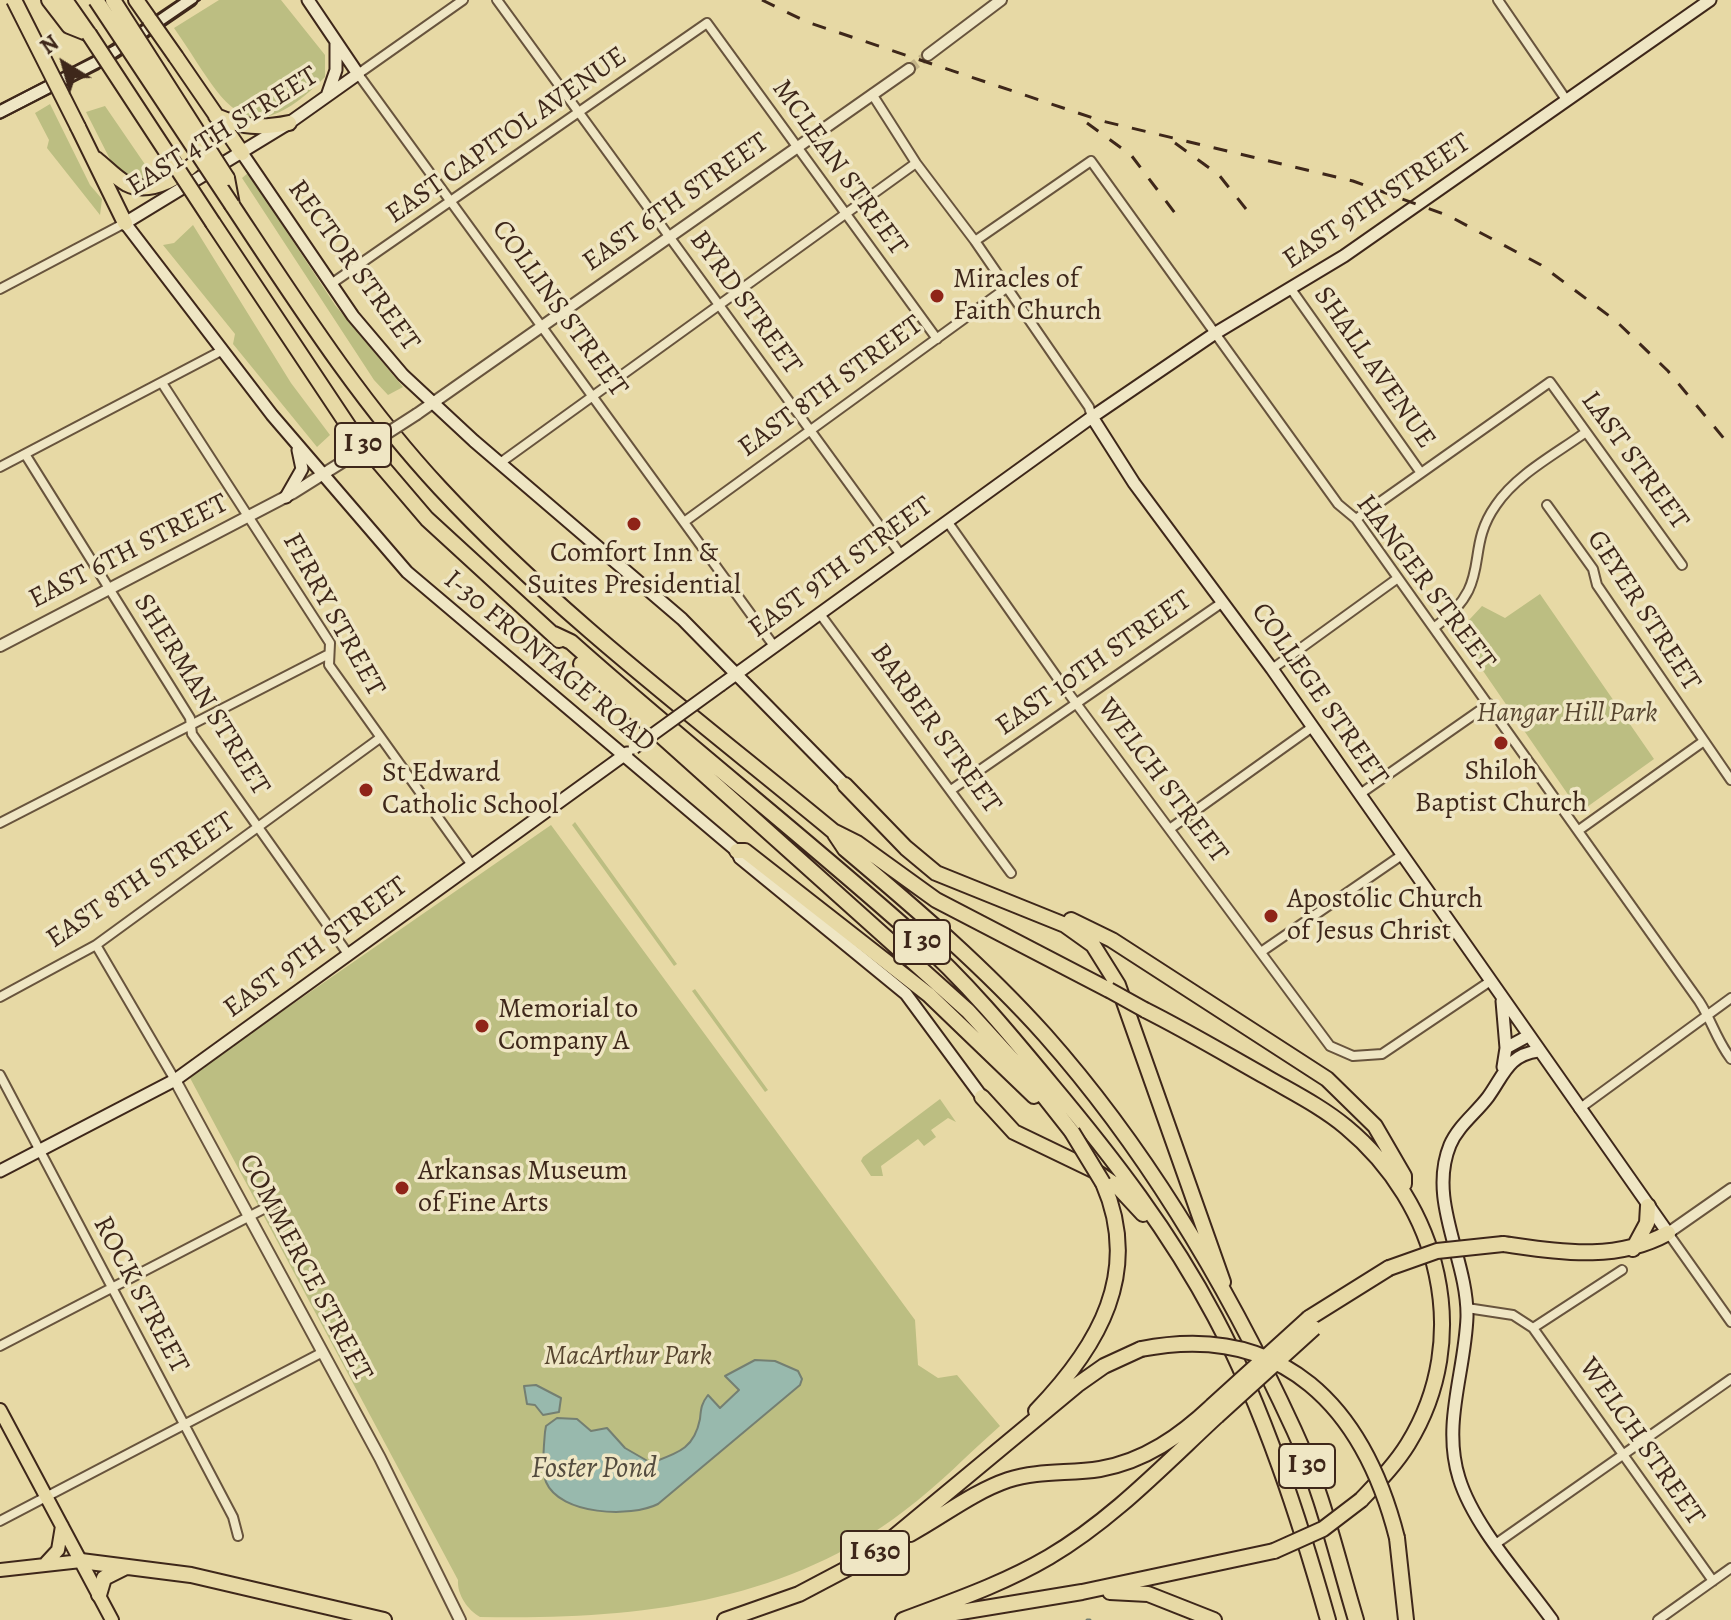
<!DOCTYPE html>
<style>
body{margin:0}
#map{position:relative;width:1731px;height:1620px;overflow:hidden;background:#e7d9a5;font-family:Alegreya,serif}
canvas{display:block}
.north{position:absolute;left:24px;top:24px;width:80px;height:80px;-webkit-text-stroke:6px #efe6c4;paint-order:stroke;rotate:323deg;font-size:22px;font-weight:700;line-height:32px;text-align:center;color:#3e271a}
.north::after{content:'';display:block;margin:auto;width:28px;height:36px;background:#3e271a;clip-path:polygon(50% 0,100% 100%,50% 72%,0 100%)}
</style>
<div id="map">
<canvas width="1731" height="1620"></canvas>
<div class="north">N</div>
</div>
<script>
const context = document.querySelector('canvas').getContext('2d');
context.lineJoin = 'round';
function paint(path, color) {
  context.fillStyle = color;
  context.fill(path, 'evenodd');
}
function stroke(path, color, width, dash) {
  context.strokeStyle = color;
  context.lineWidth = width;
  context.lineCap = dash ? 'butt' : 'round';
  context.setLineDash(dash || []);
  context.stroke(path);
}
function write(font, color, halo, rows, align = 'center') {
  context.font = font + ' Alegreya,serif';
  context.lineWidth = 7;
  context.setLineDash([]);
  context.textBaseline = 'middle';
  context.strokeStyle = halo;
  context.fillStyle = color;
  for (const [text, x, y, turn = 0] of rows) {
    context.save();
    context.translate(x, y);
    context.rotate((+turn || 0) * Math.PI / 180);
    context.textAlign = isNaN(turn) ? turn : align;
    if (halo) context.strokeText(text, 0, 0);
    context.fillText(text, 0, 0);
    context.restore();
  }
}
const green = new Path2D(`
 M219,0h62l44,55v22c-84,84 -101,22 -151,-49z
 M50,104l40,81 12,14 -2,16 -53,-67 2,-8 -14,-27z
 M105,106l50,73 -3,3 -35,-9 -31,-61z
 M248,173l87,132 68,82 -15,8 -14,-15 -132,-202z
 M193,225l98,158 39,52 -13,12 -84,-103 2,-10 -72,-89 11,-2z
 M1540,594l114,165 -74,53 -123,-179 25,-27 23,12z
 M575,822l102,142 -3,2 -102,-141z
 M551,825l364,495 3,45 20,13 19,-3 43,51c-32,28 -62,60 -96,85 -122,94 -274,109 -424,106 -12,-7 -23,-22 -22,-37l-269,-504z
 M695,989l73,101 -3,2 -73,-101z
 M940,1099l16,23 -8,-4 -17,12 5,7 -12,9 -6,-7 -37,27 2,10h-12l-10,-15 2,-4z`);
const water = new Path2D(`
 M755,1360l20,1 23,10 4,8 -2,6 -142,119c-27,14 -98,11 -112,-22 -5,-12 -2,-37 -1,-50l1,-6 11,-8 20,1 14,12 16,-3 18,20 26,15c27,-10 43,-14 49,-44 1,-10 1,-15 8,-24l12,13 19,-18 -14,-14z
 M536,1385l25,13 -2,14 -16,3 -8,-10 -8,-1 -3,-18z`);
const stream = new Path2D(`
 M1087,1620h3`);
const tertiaryTunnel = new Path2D(`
 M909,69l19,-14`);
const minor = new Path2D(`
 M463,0l-105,74 416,572
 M497,0l404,555
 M1498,0l69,101
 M872,94l44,69 59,78 114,166 3,10
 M975,241l116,-80 247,343 18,15 343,482c13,20 17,38 32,58
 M331,284l376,-261 230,316
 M0,289l125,-66
 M1291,289l130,184
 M162,383l168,260 -1,22 143,200
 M25,454l165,264 2,16 156,220
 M500,463l416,-300
 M0,467l223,-117
 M1547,505l46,64 4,16 134,195
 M1356,519l194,-137 132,183
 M947,521l114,162 269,363 23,10 29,-2 107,-72
 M684,522l321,-233
 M820,614l191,259
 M1435,627c61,-45 27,-74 61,-122 21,-31 60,-51 90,-73
 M1272,669l126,-91
 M951,790l272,-188
 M1360,794l129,-90
 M0,823l327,-168
 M1171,828l140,-100
 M1579,830l125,-89
 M96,945l79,135
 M1261,952l141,-97
 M0,997l96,-52 284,-207
 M0,1075l233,442 5,19
 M1579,1109l152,-111
 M1668,1233l63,89
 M1467,1308l46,7 20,13 180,253
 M1533,1328l89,-58
 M0,1346l277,-144
 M0,1521l323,-169
 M1497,1543l234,-164
 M1658,1620l73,-52`);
const tertiary = new Path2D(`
 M928,55l73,-55
 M417,414l492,-345
 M0,646l293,-153 51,-32
 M175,1080l205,378 80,162
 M1668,1233l63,-44`);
const secondary = new Path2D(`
 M308,0l50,74 -69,49 -164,100 147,192 135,157 330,279 3,7 166,136 76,103
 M327,96l9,-26v-27
 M0,112l115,-60 76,-52
 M242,153l111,163 50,59 71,66 208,178 163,166
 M1092,417l42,66 138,186 396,564
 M286,497l16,-28 -4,-19
 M721,685l371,-268 122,-83 130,-78 366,-256
 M1502,1001l4,47 -3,19
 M1506,1048l22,-12
 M1538,1051c-30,4 -34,24 -50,46 -12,16 -30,29 -38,48 -23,56 18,114 17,172 -2,55 -25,107 -8,161 15,49 63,100 93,142
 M0,1171l175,-91 452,-327`);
const primary = new Path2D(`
 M0,1410l112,210
 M46,1563l12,-13 4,-24
 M0,1570l81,-9`);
const motorway = new Path2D(`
 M49,0l20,26 20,8
 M65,0l23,33
 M136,0l14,20
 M176,57l66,96
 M216,116c26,11 44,13 73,7
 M78,127l47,96
 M96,159c10,8 20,19 31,25 24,12 60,-10 75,-29l1,-6
 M227,178l5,27c65,98 128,197 208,283 118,127 260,233 393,343l24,12 79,57 173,90
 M213,223l138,207 76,89 132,121
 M554,634l17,8c112,100 231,193 343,293 51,45 94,97 137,149 62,74 119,148 164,233 49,92 85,204 113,303
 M581,664l387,347 63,69 41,52
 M845,785l61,63 30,25 129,52 28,20 25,40 105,297
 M835,834l10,15c70,59 139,118 200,186 102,115 185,256 249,395 28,60 43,127 62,190
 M737,851h8l184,144 105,101
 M1071,920l41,20 215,139 48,47 29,50v8
 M1145,1010c42,21 82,45 123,68 26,15 54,29 78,49 93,77 128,210 62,317 -13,21 -30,38 -47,56
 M982,1097l32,35 81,39 22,15 26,28
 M1503,1244c58,8 112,18 165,-11
 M1633,1249l14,-26 1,-17
 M1309,1318l80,-50
 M1036,1411c63,-65 106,-139 67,-228
 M910,1534c33,-18 63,-42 98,-54 31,-10 61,-6 92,-11 45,-8 80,-33 112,-63
 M1397,1538l9,82
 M81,1561l110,14 193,45
 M1110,1592l38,2 66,26
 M99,1595l5,-17 22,-11
 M925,1618l157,-26 192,-41
 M725,1620l74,-26 72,-38 206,-171 27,-19 37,-17
 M903,1620c50,-19 100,-36 146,-63 63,-37 115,-92 168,-141`);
const tram = new Path2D(`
 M0,104l93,-47 85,-57
 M0,119l99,-50 101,-69`);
const rail = new Path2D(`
 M762,0l45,22 295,99 251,60 96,35 92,49 75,56 52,50 63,76
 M1087,123l44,32 47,62
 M1175,143l44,32 27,34`);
const tertiaryBridge = new Path2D(`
 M344,461l73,-47`);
const secondaryBridge = new Path2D(`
 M634,748l87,-63`);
const motorwayBridge = new Path2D(`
 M14,0l64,127
 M96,0l136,205
 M113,0l114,178
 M150,20l26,37
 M89,34l124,189
 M1109,990l36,20
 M1072,1132l31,51
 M1389,1268l48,-17 66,-7
 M1141,1349c142,-28 223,59 256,189
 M1212,1406l97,-88
 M1217,1416l97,-88
 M1274,1551l49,-22 38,-29`);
const markers = [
 [937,296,8,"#8f2418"],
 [634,524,8,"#8f2418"],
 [1501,743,8,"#8f2418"],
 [366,790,8,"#8f2418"],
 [1271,916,8,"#8f2418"],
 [482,1026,8,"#8f2418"],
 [402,1188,8,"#8f2418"]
];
const shields = [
 [363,445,56],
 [922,942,56],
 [1307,1466,56],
 [875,1553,68]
];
const shieldNames = [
 ["I 30",363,445],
 ["I 30",922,942],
 ["I 30",1307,1466],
 ["I 630",875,1553]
];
const streetNames = [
 ["EAST 4TH STREET",223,132,-32],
 ["EAST CAPITOL AVENUE",507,136,-35],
 ["MCLEAN STREET",839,168,54],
 ["EAST 9TH STREET",1377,202,-34],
 ["EAST 6TH STREET",676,203,-35],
 ["RECTOR STREET",353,266,54],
 ["BYRD STREET",745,303,54],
 ["COLLINS STREET",559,309,54],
 ["SHALL AVENUE",1374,368,55],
 ["EAST 8TH STREET",831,387,-36],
 ["LAST STREET",1634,461,54],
 ["EAST 6TH STREET",129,552,-27],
 ["EAST 9TH STREET",841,568,-36],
 ["HANGER STREET",1425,583,53],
 ["GEYER STREET",1643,611,57],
 ["FERRY STREET",333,615,61],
 ["I-30 FRONTAGE ROAD",549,662,40],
 ["EAST 10TH STREET",1094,664,-35],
 ["SHERMAN STREET",201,695,58],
 ["COLLEGE STREET",1319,695,55],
 ["BARBER STREET",935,729,54],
 ["WELCH STREET",1162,781,53],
 ["EAST 8TH STREET",141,881,-34],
 ["EAST 9TH STREET",316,948,-36],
 ["COMMERCE STREET",305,1268,62],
 ["ROCK STREET",140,1295,62],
 ["WELCH STREET",1641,1442,55]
];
const poiNames = [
 ["Miracles of",953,280],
 ["Faith Church",953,312],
 ["Comfort Inn &",634,554,"center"],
 ["Suites Presidential",634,586,"center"],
 ["Shiloh",1501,772,"center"],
 ["Baptist Church",1501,804,"center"],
 ["St Edward",382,774],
 ["Catholic School",382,806],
 ["Apostolic Church",1287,900],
 ["of Jesus Christ",1287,932],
 ["Memorial to",498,1010],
 ["Company A",498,1042],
 ["Arkansas Museum",418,1172],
 ["of Fine Arts",418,1204]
];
const parkNames = [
 ["Hangar Hill Park",1567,714],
 ["MacArthur Park",628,1357]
];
const waterNames = [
 ["Foster Pond",594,1470]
];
paint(green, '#bcbe82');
paint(water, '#98b9ad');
stroke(water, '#747f72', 2);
stroke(stream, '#747f72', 3);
stroke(tertiaryTunnel, '#c5b589', 10, [10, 5]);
stroke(minor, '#68543d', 12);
stroke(tertiary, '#68543d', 14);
stroke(secondary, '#3e271a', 15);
stroke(primary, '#3e271a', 16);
stroke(motorway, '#3e271a', 18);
stroke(minor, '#efe6c4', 8);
stroke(tertiary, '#efe6c4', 10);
stroke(secondary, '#efe6c4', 11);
stroke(primary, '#e7d9a5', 12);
stroke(motorway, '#e7d9a5', 14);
stroke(tram, '#3e271a', 2);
stroke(rail, '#3e271a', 3, [14, 14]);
stroke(tertiaryBridge, '#68543d', 14, []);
stroke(secondaryBridge, '#3e271a', 15, []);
stroke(motorwayBridge, '#3e271a', 18, []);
stroke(tertiaryBridge, '#efe6c4', 10);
stroke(secondaryBridge, '#efe6c4', 11);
stroke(motorwayBridge, '#e7d9a5', 14);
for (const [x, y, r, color] of markers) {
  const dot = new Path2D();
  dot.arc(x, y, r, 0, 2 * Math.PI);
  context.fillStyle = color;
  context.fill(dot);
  stroke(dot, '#efe6c4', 3);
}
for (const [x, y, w] of shields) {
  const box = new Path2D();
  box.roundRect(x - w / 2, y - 22, w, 44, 6);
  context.fillStyle = '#efe6c4';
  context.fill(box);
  stroke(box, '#3e271a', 2);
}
write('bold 26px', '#3e271a', null, shieldNames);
write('28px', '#3e271a', '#efe6c4', streetNames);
write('28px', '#3e271a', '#efe6c4', poiNames, 'left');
write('italic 28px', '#57452f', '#efe6c4', parkNames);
write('italic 30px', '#544c3f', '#efe6c4', waterNames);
</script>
